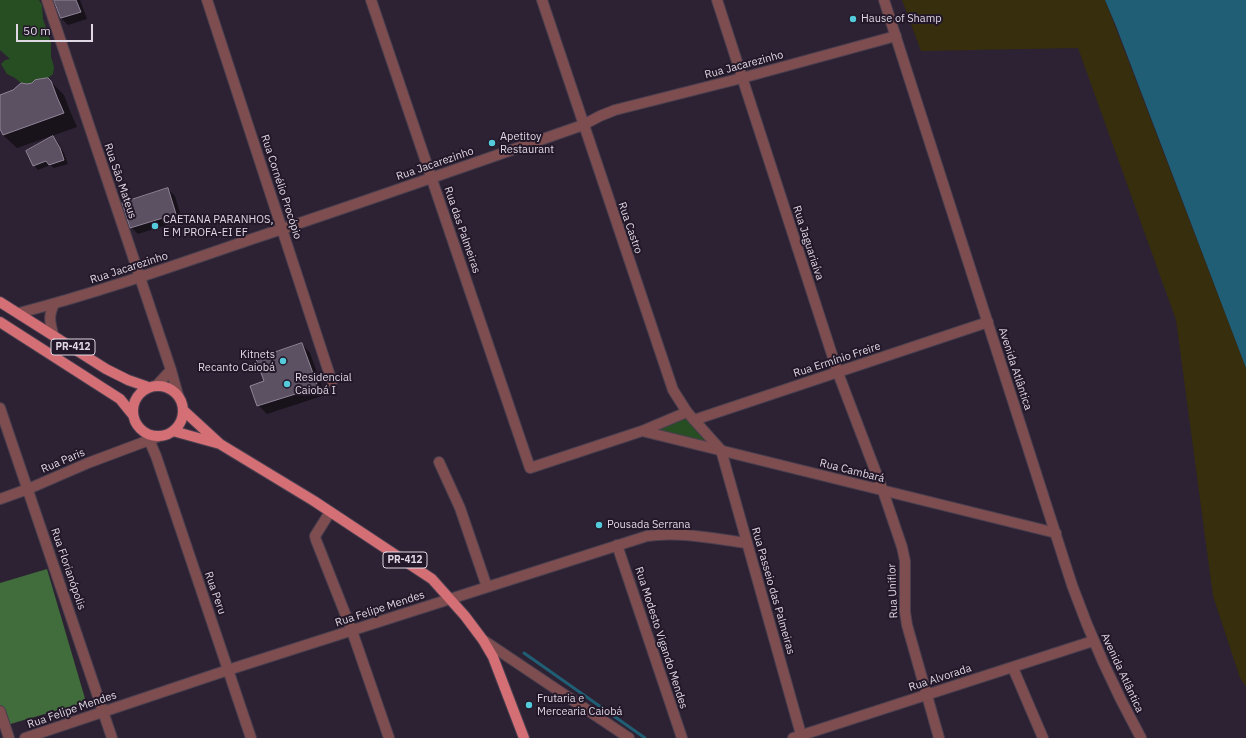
<!DOCTYPE html>
<meta charset="utf-8">
<style>
body{margin:0}
#map{position:relative;width:1246px;height:738px;overflow:hidden;background:#2d2233;font-family:"IBM Plex Sans",sans-serif}
canvas{display:block}
.scale{position:absolute;left:16px;top:24px;width:77px;height:18px;box-sizing:border-box;border:2px solid #dfd7e3;border-top:0;padding-left:5px;font-size:12px;line-height:14px;white-space:nowrap;color:#dfd7e3;-webkit-text-stroke:3px #231829;paint-order:stroke}
</style>
<div id="map">
<canvas width="1246" height="738"></canvas>
<div class="scale">50 m</div>
</div>
<script>
const context = document.querySelector('canvas').getContext('2d');
context.lineJoin = 'round';
function paint(path, color) {
  context.fillStyle = color;
  context.fill(path, 'evenodd');
}
function stroke(path, color, width, dash) {
  context.strokeStyle = color;
  context.lineWidth = width;
  context.lineCap = dash ? 'butt' : 'round';
  context.setLineDash(dash || []);
  context.stroke(path);
}
function write(font, color, halo, rows, align = 'center') {
  context.font = font + ' "IBM Plex Sans",sans-serif';
  context.lineWidth = 4;
  context.setLineDash([]);
  context.textBaseline = 'middle';
  context.strokeStyle = halo;
  context.fillStyle = color;
  for (const [text, x, y, turn = 0] of rows) {
    context.save();
    context.translate(x, y);
    context.rotate((+turn || 0) * Math.PI / 180);
    context.textAlign = isNaN(turn) ? turn : align;
    if (halo) context.strokeText(text, 0, 0);
    context.fillText(text, 0, 0);
    context.restore();
  }
}
const green = new Path2D(`
 M0,0h39l3,5 1,14 8,24v14l3,10 -1,7 -5,4 -21,6 -6,-1 -6,-5 -8,-4 -6,-10 4,-4 5,-1 -10,-9z
 M685,417l22,26 -49,-14z`);
const forest = new Path2D(`
 M47,569l39,133 -86,25v-144z`);
const sand = new Path2D(`
 M902,0h203l141,368v318l-6,-8 -27,-82 -37,-276 -98,-272 -157,3z`);
const water = new Path2D(`
 M1105,0h141v368l-130,-342z`);
const shadow = new Path2D(`
 M55,0h25l7,19 -19,6 -7,-7z
 M50,81l14,14 6,16 7,16 -60,21 -14,-13 -3,-16v-23l27,-11z
 M53,138l5,4 6,11 4,11 -14,4 -4,-3 -12,5 -4,-5z
 M168,189l7,7 7,24 -44,14 -7,-7z
 M302,344l8,9 15,42 -58,19 -9,-9 7,-23z`);
const stream = new Path2D(`
 M524,653l121,85`);
const building = new Path2D(`
 M54,0h22l5,12 -20,6z
 M48,78l3,3 6,16 7,16 -61,22 -3,-6v-34l13,-5 8,-7 6,1 5,-1 3,-3z
 M53,136l7,12 4,12 -15,5 -3,-4 -13,5 -7,-15z
 M168,188l8,26 -46,14 -8,-25z
 M302,343l16,44 -61,19 -7,-20 14,-5 -8,-22z`);
const minor = new Path2D(`
 M47,0l124,370 7,25
 M207,0l125,382
 M371,0l159,468 112,-37 45,-19
 M717,0l121,373 45,118 19,56 3,14v51l2,13 32,113
 M19,313c78,-20 154,-47 230,-73 112,-37 223,-76 334,-115l17,-9 15,-6 127,-32 154,-42
 M53,334c-3,-12 -5,-17 1,-30
 M156,386l15,-16
 M0,408l112,330
 M694,420l294,-98
 M642,431l414,102
 M146,433l10,23 95,282
 M439,462l21,46 27,79
 M0,499l28,-10 60,-26 72,-27
 M330,512l-15,24 1,4 36,91 37,107
 M617,545l65,193
 M483,640l146,98
 M1013,668l30,70
 M0,711l9,27
 M25,738l203,-68 419,-134c33,-5 67,3 100,7`);
const tertiary = new Path2D(`
 M542,0l131,390 14,22 34,38 81,288
 M884,0l188,585c19,53 42,104 69,153
 M793,738l300,-97`);
const primary = new Path2D(`
 M0,302l106,67 22,11 20,7
 M0,322l120,77 13,16
 M133 411a25 25 0 1 1 50 0a25 25 0 1 1-50 0Z
 M183,410l37,34 94,57 118,78 33,37 18,24 10,17 31,81
 M173,431l47,13`);
const markers = [
 [853,19,4,"#53cbda"],
 [492,143,4,"#53cbda"],
 [155,226,4,"#53cbda"],
 [283,361,4,"#53cbda"],
 [287,384,4,"#53cbda"],
 [599,525,4,"#53cbda"],
 [529,705,4,"#53cbda"]
];
const shields = [
 [73,347,44],
 [405,560,44]
];
const shieldNames = [
 ["PR-412",73,347],
 ["PR-412",405,560]
];
const poiNames = [
 ["Hause of Shamp",861,19],
 ["Apetitoy",500,137],
 ["Restaurant",500,150],
 ["CAETANA PARANHOS,",163,220],
 ["E M PROFA-EI EF",163,233],
 ["Kitnets",275,355,"right"],
 ["Recanto Caiobá",275,368,"right"],
 ["Residencial",295,378],
 ["Caiobá I",295,391],
 ["Pousada Serrana",607,525],
 ["Frutaria e",537,699],
 ["Mercearia Caiobá",537,712]
];
const streetNames = [
 ["Rua Jacarezinho",744,65,-15],
 ["Rua Jacarezinho",435,164,-19],
 ["Rua São Mateus",120,181,71],
 ["Rua Cornélio Procópio",281,187,72],
 ["Rua Castro",630,228,71],
 ["Rua das Palmeiras",462,230,71],
 ["Rua Jaguariaíva",808,243,72],
 ["Rua Jacarezinho",129,268,-18],
 ["Rua Ermínio Freire",837,360,-18],
 ["Avenida Atlântica",1015,369,72],
 ["Rua Paris",63,461,-23],
 ["Rua Cambará",852,471,14],
 ["Rua Florianópolis",68,569,71],
 ["Rua Passeio das Palmeiras",773,591,74],
 ["Rua Uniflor",893,591,-92],
 ["Rua Peru",215,593,71],
 ["Rua Felipe Mendes",380,609,-18],
 ["Rua Modesto Vigando Mendes",661,638,72],
 ["Avenida Atlântica",1122,673,65],
 ["Rua Alvorada",940,678,-18],
 ["Rua Felipe Mendes",72,710,-19]
];
paint(green, '#264e22');
paint(forest, '#416d3c');
paint(sand, '#362e0d');
paint(water, '#1f5e74');
paint(shadow, '#0007');
stroke(stream, '#1f5e74', 3);
paint(building, '#5c5063');
stroke(building, '#918498', 1);
stroke(minor, '#493f4f', 12);
stroke(tertiary, '#493f4f', 12);
stroke(primary, '#493f4f', 12);
stroke(minor, '#7e4d4f', 10);
stroke(tertiary, '#7e4d4f', 10);
stroke(primary, '#d46f76', 10);
for (const [x, y, r, color] of markers) {
  const dot = new Path2D();
  dot.arc(x, y, r, 0, 2 * Math.PI);
  context.fillStyle = color;
  context.fill(dot);
  stroke(dot, '#231829', 1.5);
}
for (const [x, y, w] of shields) {
  const box = new Path2D();
  box.roundRect(x - w / 2, y - 8, w, 16, 3);
  context.fillStyle = '#231829';
  context.fill(box);
  stroke(box, '#dfd7e3', 1);
}
write('bold 10px', '#dfd7e3', null, shieldNames);
write('11px', '#dfd7e3', '#231829', poiNames, 'left');
write('11px', '#dfd7e3', '#231829', streetNames);
</script>
